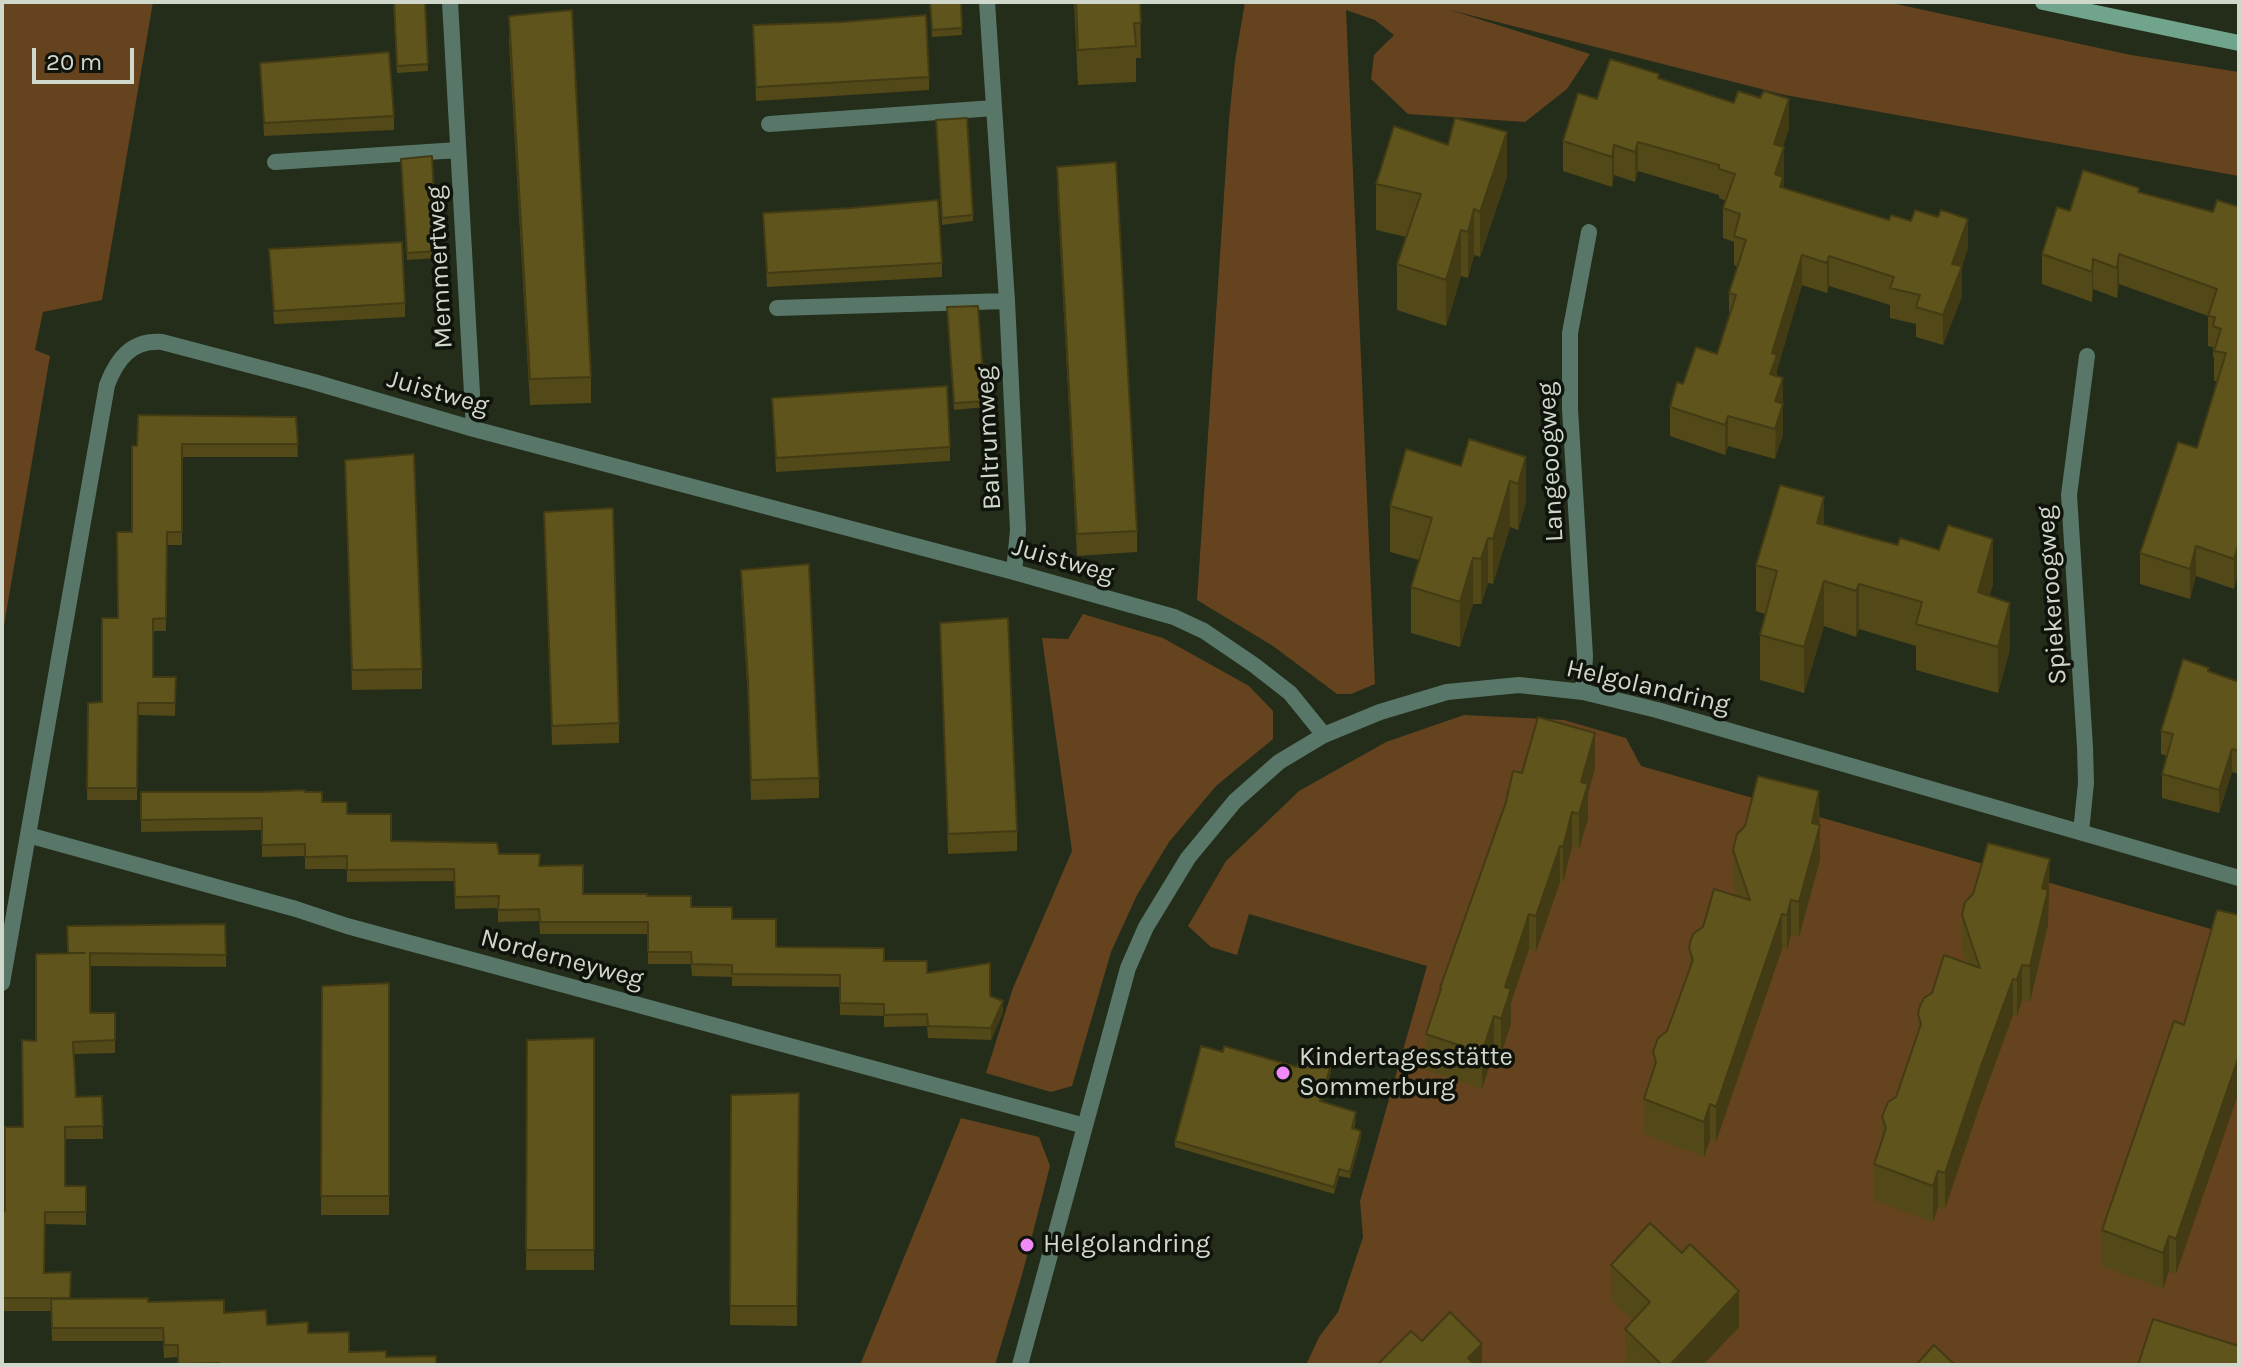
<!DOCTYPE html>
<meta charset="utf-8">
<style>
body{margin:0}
#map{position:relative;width:2241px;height:1367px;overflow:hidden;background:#232d1a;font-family:Karla,sans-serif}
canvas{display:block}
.frame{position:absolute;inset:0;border:4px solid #d0d7cb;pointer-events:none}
.scale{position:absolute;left:32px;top:48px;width:102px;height:36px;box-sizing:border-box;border:4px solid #d0d7cb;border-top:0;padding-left:10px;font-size:24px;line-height:28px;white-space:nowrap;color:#d0d7cb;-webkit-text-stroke:6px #0f130b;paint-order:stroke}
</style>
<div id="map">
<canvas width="2241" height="1367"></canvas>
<div class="frame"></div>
<div class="scale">20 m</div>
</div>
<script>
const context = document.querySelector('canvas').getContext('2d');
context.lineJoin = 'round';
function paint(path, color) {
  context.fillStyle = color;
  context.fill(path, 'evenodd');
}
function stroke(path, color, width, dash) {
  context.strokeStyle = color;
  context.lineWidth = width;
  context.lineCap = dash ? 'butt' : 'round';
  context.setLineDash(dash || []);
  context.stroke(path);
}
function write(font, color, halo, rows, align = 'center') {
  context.font = font + ' Karla,sans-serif';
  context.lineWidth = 7;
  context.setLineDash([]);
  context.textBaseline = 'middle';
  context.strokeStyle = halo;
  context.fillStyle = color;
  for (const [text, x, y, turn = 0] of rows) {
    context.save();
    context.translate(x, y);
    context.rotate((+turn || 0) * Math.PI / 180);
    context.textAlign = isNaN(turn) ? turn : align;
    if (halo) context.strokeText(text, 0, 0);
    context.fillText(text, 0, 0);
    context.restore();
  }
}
const green = new Path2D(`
 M2,2h151l-51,298 -59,12 -8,38 15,6 -48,281z
 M1245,2h642l244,53 108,17v104l-454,-81 -335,-85 140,44 -23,35 -42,33 -117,-8 -37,-35 3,-24 20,-20 -19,-15 -29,-10 29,674 -24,10h-14l-64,-48 -76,-46 32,-480 6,-59z
 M1083,614l80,24 86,48 24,25v28l-57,47 -47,56 -32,53 -26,57 -39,134 -21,6 -65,-19 27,-85 59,-137 -30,-213 26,1z
 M1464,715l100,5 62,18 15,28 598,171v428h-933l13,-28 19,-25 25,-75 -3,-36 67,-235 -178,-52 -12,41 -26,-8 -23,-21 38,-65 73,-70 87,-49z
 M961,1118l78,19 11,29 -28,109 -27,90h-135z`);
const minor = new Path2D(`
 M450,2l24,427
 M987,2l20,299 11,229 -4,42
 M769,124l225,-16
 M275,162l183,-12
 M777,308l230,-7
 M1583,692l2,-36 -15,-247v-76l19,-101
 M2081,832l5,-49 -1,-36 -16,-252 18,-139
 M28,835l268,74 51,17 738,200
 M2,983l105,-598c10,-26 24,-45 55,-43l152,40 160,47 540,143 160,45 30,14 50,34 36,28 34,42
 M1020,1365l108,-397 18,-41 42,-69 47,-57 44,-39 45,-27 56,-23 67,-20 72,-7 64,7 74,18 582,168`);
const secondary = new Path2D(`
 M2043,2l196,41`);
const wall = new Path2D(`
 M393,2h32l3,69 -31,2z
 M930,2h31l1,33 -30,2z
 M1074,2h66l1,56h-5v24l-58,3z
 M509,16l82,361v26l-61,2 -21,-363z
 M842,22l87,55v13l-173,11 -3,-76z
 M260,63l134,53v14l-130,6z
 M1659,78l130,50 -6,19v41l185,60 -6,18v30l-19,49 -27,-8v-13l-26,-6v-13l-61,-19 -2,7 -25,-8 -25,85v6l6,2v56l-8,25 -47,-13 -3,9 -55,-19v-29l13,-23 34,-30 12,-36v-25l9,-26 -4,-2v-23l-11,-4v-30l3,-7 -7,-3v-3l-81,-24 -3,11 -21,-7 -2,12 -49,-16v-30l34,-42z
 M936,127l37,88v6l-31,4z
 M432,156l5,102 -30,2 -6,-101z
 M1057,167l80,364v21l-60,4 -20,-367z
 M1507,177l-27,80 -6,-2 -6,23 -7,-2 -15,50 -49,-16v-46l9,-27 -30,-7v-46z
 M2139,192l74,20 26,-5 -5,382 -38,-13 -6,23 -50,-15v-31l57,-105 21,-67h-4v-24h-1v-10l-5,-1v-30l-89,-32 -2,14 -24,-9 -1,13 -50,-18v-30l28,-43z
 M851,208l91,55v14l-175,10 -4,-74z
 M269,249l136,54v14l-131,7z
 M947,314l38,87v6l-31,3z
 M772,398l178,49v14l-174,11z
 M296,417l2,40h-116v88h-15l-1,86h-13v46h23l-1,39 -37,-1 -1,85h-50l1,-97 14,-1 16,-84 14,-86 5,-86z
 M1526,457v45l-8,28 -8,-3 -17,57 -5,-1 -7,21h-8l-13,43 -49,-14v-46l8,-27 -29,-8v-46l71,-40z
 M345,460l77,209v20l-70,1z
 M544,512l75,211v20l-67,2z
 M1824,525l169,59 -4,12 21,53 -12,44 -82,-23v-24l-57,-17 -3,8 -32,-11 -20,67 -44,-13v-45l5,-21 -9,-3v-46z
 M741,570l78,208v20l-68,2 -3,-100 -7,-110z
 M940,623l77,208v20l-69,3z
 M2209,671l30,11v92l-7,-2 -13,41 -57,-15v-24l5,-18 -6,-2v-23z
 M1595,768l-7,26v25l-9,30 -7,-2 -9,35h-3l-24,70 -7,-3 -18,54v21l-10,30 -7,-2 -12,37 -56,-19v-36l14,-40v-6l82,-215z
 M1819,791l1,69 -21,77 -8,-2 -4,15 -5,-1 -66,193 -6,-2 -6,17 -60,-23v-35l9,-27v-20l14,-21 22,-61v-22l14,-21 33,-32 -3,-10v-35z
 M141,792h164l17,10 25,12 44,27 108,13 41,12 43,28 64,2 85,23 44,28 108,14 43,12 63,23 13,17 -12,27 -63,-2 -1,-12 -43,1v-11l-44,-1v-28l-108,-1v-9l-40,-1 -1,-12h-43v-30h-108l-1,-13 -41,1v-14l-43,1 -1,-28 -107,1v-13h-42v-13l-43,1v-27l-121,2z
 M2050,895l-2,6v24l-18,77 -8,-2 -5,16 -4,-1 -33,90 -35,104 -7,-2 -5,15 -59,-22v-36l8,-25v-22l14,-20 22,-62v-21l14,-21 34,-30 -4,-13v-35z
 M68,953l158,2v12l-136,-1v47h25v40l-41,1 2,43 26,-1 1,43h-38v47h21v39l-41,-1 -1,49 26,25 78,4 76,11 43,12 41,8 41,19 87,13h-258v-8l-14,1 -1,-17h-111l-1,-30h-49v-100h3l18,-84 13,-86z
 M389,983v232h-68l1,-229z
 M2184,1025l-8,249 -7,-3 -6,18 -61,-23v-36z
 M594,1038v232h-68l1,-230z
 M1297,1067l34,5 -9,30 34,17 -2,10 7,9 -11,40 -11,-2 -5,18 -159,-47v-6z
 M799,1093l-2,233 -67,-1 1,-230z
 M1611,1265l128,62 -36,38h-78v-36l8,-8 -22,-21z`);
const shadedWall = new Path2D(`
 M1789,99v29l-15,46v-30z
 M1507,132v45l-27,80v-45z
 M1638,142v29l-3,11v-30z
 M1614,145v30l-2,12v-30z
 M1784,147v30l-1,30 -8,-33z
 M1474,209v46l-6,23v-46z
 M1968,219v29l-11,31 5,-13v30l-19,49v-30l9,-51z
 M1461,230v46l-15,50v-46z
 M2119,254v30l-2,14v-30z
 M1802,255v30l-25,85v14l-7,-10 2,-21z
 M1829,256v30l-2,7v-30z
 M2093,259v30l-1,13v-30z
 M1783,378v56l-8,25 1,-33 -1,5v-30z
 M1728,416v30l-3,9v-30z
 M1526,457v45l-8,28v-46z
 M1510,481v46l-17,57v-45z
 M1824,497v46l-7,-20z
 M1488,538v45l-7,21v-45z
 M1993,539v45l-15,54v-46z
 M2239,542v30l-5,17v-30z
 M2196,546v30l-6,23v-30z
 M1473,558v46l-13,43v-45z
 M1824,581v45l-20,67v-46z
 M1859,584v45l-3,8v-46z
 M2010,603v46l-12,44v-46z
 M1595,733v35l-7,26v25l-9,30v-35l2,-32z
 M2232,749v23l-13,41v-23z
 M1819,791l1,69 -21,77v-35l13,-79z
 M1572,812v35l-9,35v-35z
 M1560,846v36l-24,70v-36z
 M2050,859l-2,66 -18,77v-36l12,-78z
 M1791,900v35l-4,15v-35z
 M1529,914v35l-18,54v21l-10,30v-35l4,-32z
 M1782,914v35l-66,193v-35z
 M2022,965v35l-5,16v-36z
 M2013,979v36l-33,90 -35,104v-36l35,-104z
 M1003,1001v12l-12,27v-12z
 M1494,1016v36l-12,37v-36z
 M2239,1056v36l-63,182v-35z
 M1331,1065v7l-11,36v-7z
 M1710,1104v36l-6,17v-35z
 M1361,1131v7l-11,40v-6z
 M1339,1169v7l-5,18v-7z
 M1938,1171v36l-5,15v-36z
 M2169,1236v35l-6,18v-36z
 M1739,1291v36l-36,38h-33z
 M1482,1344v21h-14v-7z`);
const building = new Path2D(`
 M394,2h31l3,62 -31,2z
 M930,2h31l1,26 -30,2z
 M1076,2h64l1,21h-7l2,23 -58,4z
 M572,10l19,367 -61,2 -21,-363z
 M926,15l3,62 -173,10 -3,-62 89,-3z
 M389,52l5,64 -130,7 -4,-60z
 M1610,59l49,15 -1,4 76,25 4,-12 22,7 4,-7 25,8 -15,45 10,3 -9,27 8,3 -3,10 109,33 2,-5 20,6 4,-11 23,7 3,-7 27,9 -16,45 10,2 -19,49 -27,-8 4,-12 -30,-7 4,-11 -65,-21 -2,7 -25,-8 -30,98 5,2 -7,19 13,4 -8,23 8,3 -8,25 -47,-13 -3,9 -55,-18 7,-25 6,2 13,-37 21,7 19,-59 -7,-2 17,-53 -12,-4 6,-22 -17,-6 12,-34 -16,-5v-4l-81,-23 -3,10 -21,-7 -2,12 -49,-16 15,-48 19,6z
 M967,118l6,97 -31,3 -6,-98z
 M1455,118l52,14 -27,80 -6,-3 -6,23 -7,-2 -15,50 -49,-16 24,-70 -45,-10 18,-58 54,19z
 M432,156l5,95 -30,2 -6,-94z
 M1116,162l21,369 -60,3 -20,-367z
 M2083,170l56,18 -1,4 75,20 4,-12 22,7v335l-5,17 -38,-13 -6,23 -50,-16 38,-111 19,6 29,-95 -12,-2 7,-22 -8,-3 2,-9 -7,-1 9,-27 -98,-35 -2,14 -24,-9 -1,13 -50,-18 15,-47 13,4z
 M938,200l4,63 -175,10 -4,-60 88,-5z
 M402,242l3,61 -131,8 -5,-62z
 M978,306l7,95 -31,2 -7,-96z
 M947,386l3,61 -174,11 -4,-60z
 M138,415l158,2 2,27h-116v88h-15l-1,86 -13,1v58h23l-1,26h-37l-1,85h-50l1,-85 14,-1v-84h16l-1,-86h15v-86h5z
 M1469,439l57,18 -8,27 -8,-3 -17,58 -5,-1 -7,21 -8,-1 -13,44 -49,-15 21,-69 -42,-12 16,-57 55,17z
 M414,454l8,215 -70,1 -7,-210z
 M1780,485l44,12 -7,26 54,15 27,7 2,-7 39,12 9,-25 45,14 -15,53 32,11 -12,44 -82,-23 6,-22 -63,-18 -3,7 -32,-10 -20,66 -44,-12 17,-64 -21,-6z
 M613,508l6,215 -67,3 -8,-214z
 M809,564l10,214 -68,2 -3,-100 -7,-110z
 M1008,618l9,213 -69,3 -8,-211z
 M2183,659l26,9 -1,3 31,11v69l-7,-2 -13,41 -57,-16 11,-40 -12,-3z
 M1538,717l57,16 -14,49 7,2 -9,30 -7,-2 -9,35 -3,-1 -24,70 -7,-2 -24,73 6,2 -10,30 -7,-3 -12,37 -56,-19 15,-45 -1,-1 66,-186 7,-31 9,2z
 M1758,776l61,15 -7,32 8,2 -21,77 -8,-2 -4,15 -5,-1 -66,193 -6,-3 -6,18 -60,-23 12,-37 -3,-10 5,-14 9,-7 26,-71 -4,-12 2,-9 3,-6 9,-6 11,-38 36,11 -17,-50 4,-16 8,-8z
 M305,790v2h17v10h25v12h44v27l106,2 2,11h41l-1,12 44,-1v29h64v2h44v11h41v12h44v28l108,1v13h43v12l63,-10v33l13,5 -12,27 -63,-2 -1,-12 -43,1v-11l-44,-1v-28l-108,-1v-9l-40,-1 -1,-12h-43v-30h-108l-1,-13 -41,1 1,-14 -44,1 -1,-28 -107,1v-14l-42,1v-13l-43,1v-27l-121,2v-28h120z
 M1988,843l62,16 -8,29 6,2 -18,76 -8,-1 -5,15 -4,-1 -33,90 -35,104 -7,-2 -5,15 -59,-22 12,-36 -4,-11 6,-15 8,-5 25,-73 -3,-10 2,-8 4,-8 8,-5 12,-38 36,13 -18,-53 3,-13 8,-8z
 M2217,910l22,5v141l-63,183 -7,-3 -6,17 -61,-23 72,-209 10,4z
 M225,924l1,31 -136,-2v60h25v27l-42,2 3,55 26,-1 1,30 -38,1v59h21v26h-41l-1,61 27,-1 -1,26h-68v-87h3v-84h18l-1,-87 14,1v-87l49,-1h-17l-1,-27z
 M389,983v213h-68l1,-210z
 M594,1038v212h-68l1,-210z
 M1201,1046l22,6 1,-6 73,21 3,-11 31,9 -11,36 36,11 -4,16 9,3 -11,41 -11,-3 -5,18 -159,-46z
 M799,1093l-2,213h-67l1,-211z
 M1650,1223l32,30 8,-9 49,47 -69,74h-8l-37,-36 25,-27 -39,-37z
 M148,1298v4l76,-2v13l42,-3 1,15 41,-3v11l41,-1v20l37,-1v6l50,-1v9h-217v-2l-41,1v-19h-14l-1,-17h-111l-1,-29z
 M1450,1312l32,32 -14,14 7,7h-93l-3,-2 32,-32 11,10z
 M2153,1319l86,27v19h-101z
 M1934,1345l21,20h-39z`);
const markers = [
 [1283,1073,8,"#f08bf5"],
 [1027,1245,8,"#f08bf5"]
];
const streetNames = [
 ["Memmertweg",440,267,-93],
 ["Juistweg",438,393,16],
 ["Baltrumweg",989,438,-93],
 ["Langeoogweg",1551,462,-93],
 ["Juistweg",1063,561,16],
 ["Spiekeroogweg",2052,595,-94],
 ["Helgolandring",1648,687,13],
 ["Norderneyweg",562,959,15]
];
const poiNames = [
 ["Kindertagesstätte",1299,1058],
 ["Sommerburg",1299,1088],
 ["Helgolandring",1043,1245]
];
paint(green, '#65431f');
stroke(minor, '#587769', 16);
stroke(secondary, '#70a48c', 16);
paint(wall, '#524818');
paint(shadedWall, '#423b14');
paint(building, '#5f541c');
stroke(building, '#423b14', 2);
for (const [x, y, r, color] of markers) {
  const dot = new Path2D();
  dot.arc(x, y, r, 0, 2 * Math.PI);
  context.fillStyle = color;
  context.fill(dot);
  stroke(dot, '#0f130b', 3);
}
write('26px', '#d0d7cb', '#0f130b', streetNames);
write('26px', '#d0d7cb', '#0f130b', poiNames, 'left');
</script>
